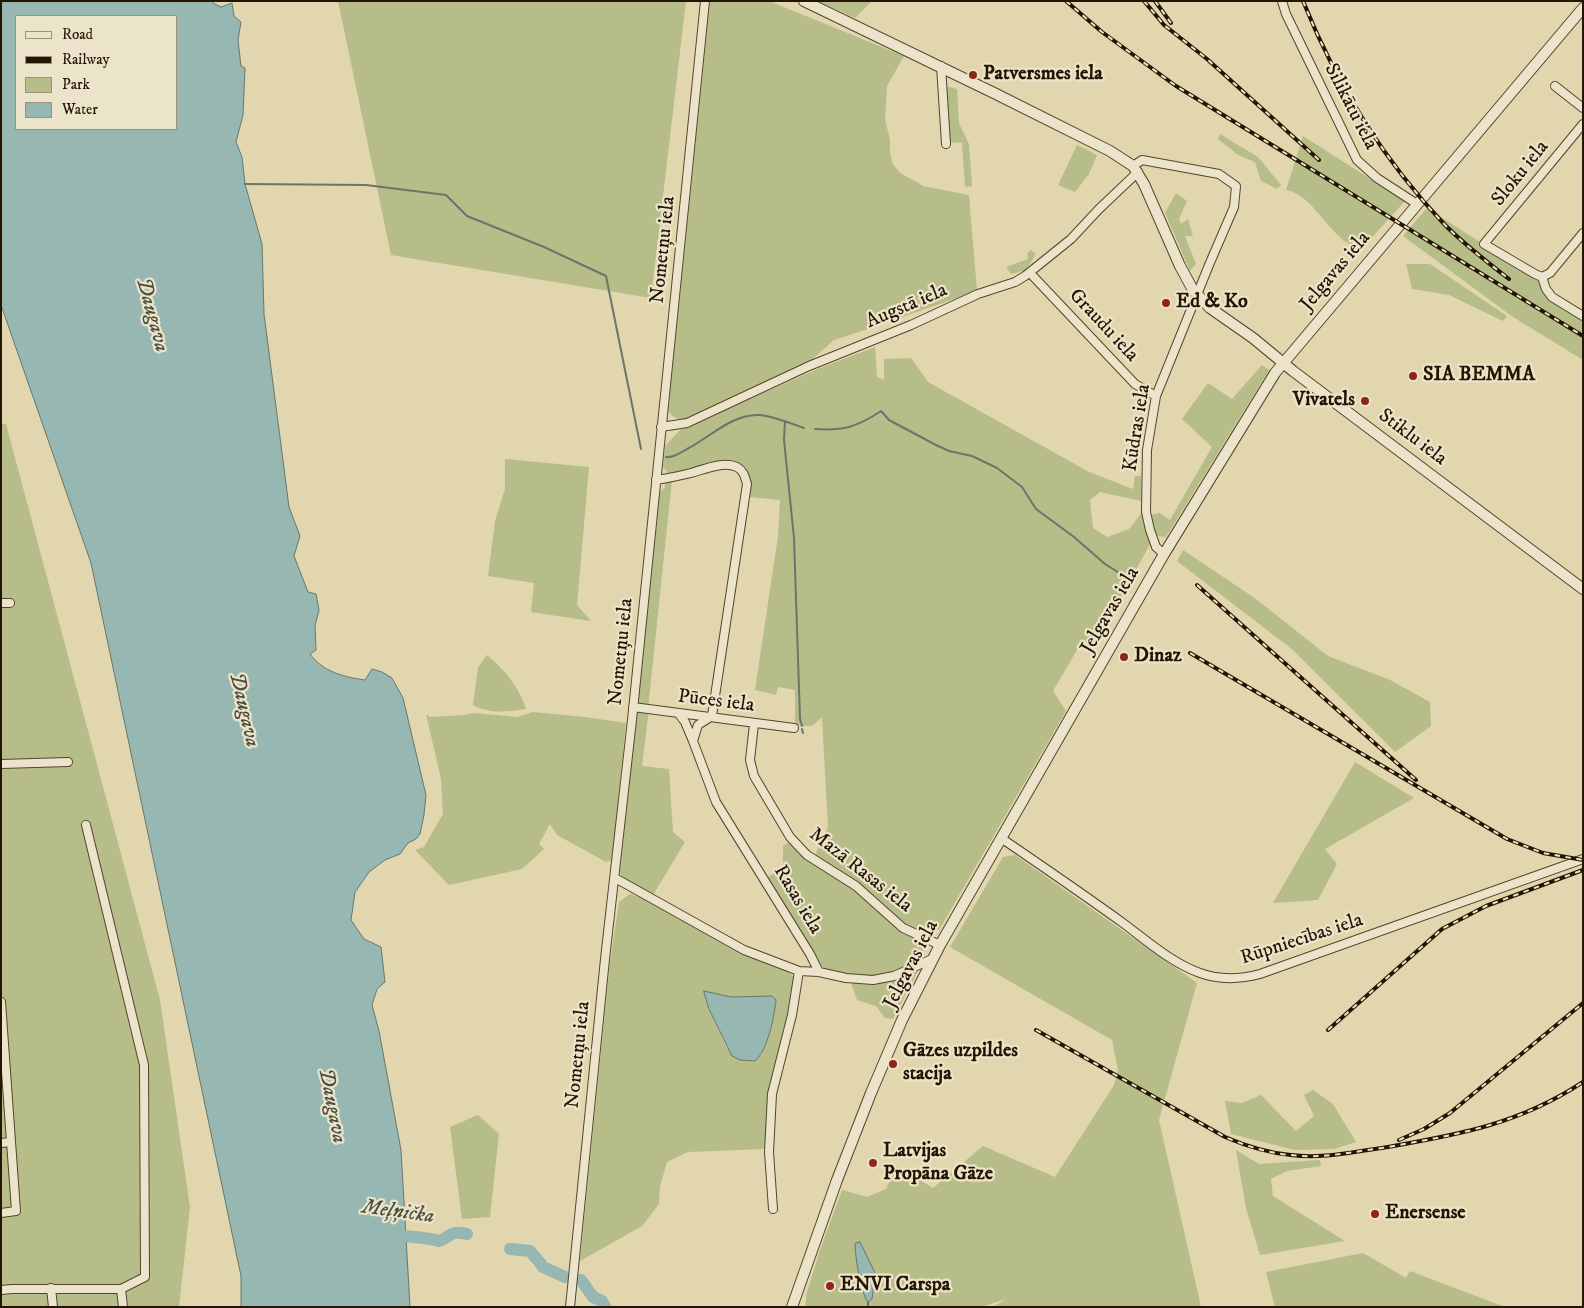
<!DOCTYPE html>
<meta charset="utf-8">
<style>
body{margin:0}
#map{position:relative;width:1584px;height:1308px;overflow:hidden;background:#e1d6ad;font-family:"IM FELL DW Pica",serif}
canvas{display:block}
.frame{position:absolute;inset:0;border:2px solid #241502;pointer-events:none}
.legend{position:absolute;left:15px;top:15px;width:162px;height:115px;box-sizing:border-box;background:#ece4ca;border:1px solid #9c917a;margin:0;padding:6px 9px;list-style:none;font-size:15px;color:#241502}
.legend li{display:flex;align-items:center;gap:10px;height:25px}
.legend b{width:25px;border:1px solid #9c917a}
</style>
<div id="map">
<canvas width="1584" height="1308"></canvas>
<div class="frame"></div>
<ul class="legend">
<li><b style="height:6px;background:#ece4ca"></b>Road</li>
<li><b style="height:6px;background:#241502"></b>Railway</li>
<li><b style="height:14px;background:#b6bd88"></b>Park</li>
<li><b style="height:14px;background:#96b7b2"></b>Water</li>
</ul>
</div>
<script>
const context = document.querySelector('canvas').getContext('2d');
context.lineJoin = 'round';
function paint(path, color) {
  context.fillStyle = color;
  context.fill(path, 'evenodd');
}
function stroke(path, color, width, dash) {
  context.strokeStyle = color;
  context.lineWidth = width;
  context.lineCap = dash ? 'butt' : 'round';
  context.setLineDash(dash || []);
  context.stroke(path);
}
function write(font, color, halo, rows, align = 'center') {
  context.font = font + ' "IM FELL DW Pica",serif';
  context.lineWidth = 4.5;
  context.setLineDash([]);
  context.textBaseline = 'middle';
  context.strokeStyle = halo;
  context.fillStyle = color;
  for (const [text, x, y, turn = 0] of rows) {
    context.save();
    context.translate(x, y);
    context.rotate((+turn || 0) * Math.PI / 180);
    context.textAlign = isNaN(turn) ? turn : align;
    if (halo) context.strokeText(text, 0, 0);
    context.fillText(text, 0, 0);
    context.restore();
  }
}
const green = new Path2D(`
 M338,1h348l-35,297 -260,-43z
 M710,1h59l135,55 -17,30 -2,33 5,21v13l3,11 7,9 15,8 8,5 46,9 8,96 -109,38 -34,11 -26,23 -119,56c-10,1 -15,0 -21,-8z
 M818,1h54l-17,17z
 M945,86l12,3 2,34 10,21 3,42 -7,1 -3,-44 -13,-1z
 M1220,134l38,23 23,28 -4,4 -16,-8 -6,-19 -17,-7 -20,-16z
 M1303,136l102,65 -39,43 -2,5c-7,-3 -17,-5 -22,-10 -16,-13 -35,-47 -56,-49z
 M1077,145l20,10 -8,19 -14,18 -17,-7z
 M1176,193l11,8 -8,18 2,5 7,-5 5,17h-8l11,28 -6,7 -25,-58z
 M1427,208l109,70 47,40v42l-70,-43 -110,-81z
 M1031,250l5,4 -10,16 -15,4 -5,-7 22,-8 -1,-6z
 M1406,264h24l77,52 -4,5 -54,-26 -37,-6z
 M875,347l2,30 7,3v-21l27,-1 17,24 161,90 44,17 2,-13h6v25l-41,-9 -10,8 3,28 14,9 22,-8 14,-18 7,33 -48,89 -21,10 -28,48 13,20 -127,219 -11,-1 -7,36 -28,54 -8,-1 -9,-12 -19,-6 -9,-26 -20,-3 -6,-5 -54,-89 15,-9v-22l8,-5 21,21 16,-35 -6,-110 -10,9h-17v-36l-17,-3 -2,8 -21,-5 23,-154 2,-36 -31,-3c0,-9 3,-20 -4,-27 -11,-12 -61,5 -77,3l-5,-6 2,-21 16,-17 139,-61z
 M1262,365l7,5 -103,167 -9,-1 -6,-21 9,-2 10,7 42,-73 -30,-28 26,-36 24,16z
 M1,424h5l154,576 30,207 -11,100h-178z
 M505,459l84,8 -12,138 14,16 -60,-9 3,-29 -46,-7 7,-55 10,-32z
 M672,480l-23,219 -1,18 -6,49 27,3 4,63 12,10 -32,53 -30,-15 -3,-8 40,-380 5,-5v-4z
 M1183,550l73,49 72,57 62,24 40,22 1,24 -36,26 -102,-102 -116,-89z
 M487,655c17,14 33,33 39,54 -17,3 -38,5 -53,-4l5,-38z
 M533,712l52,5 41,6 -14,137 -6,2 -49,-27 -7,-11 -11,20 5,5 -22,20 -73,16 -34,-35 9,-3 19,-33 -2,-35 -15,-65 4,3 35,-2 9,-2 43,4z
 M1355,762l59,36 -89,51 12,15 -19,36 -45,3z
 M1015,855l182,128 -38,137 42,187 -206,-1 11,-7 -25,8h-176l2,-15 12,-39 23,-63 25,7 19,-8 11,-23 36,22 50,-42 72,31 59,-92 4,-15 -6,-30 -162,-93 53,-90z
 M630,894l20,7 137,69 8,9 -24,110 -4,54 -4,6 -75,3 -21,10 -7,24 -1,18 -17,22 -62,35 30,-299 9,-60zM704,992l27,5 41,-1 4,4 -6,30 -9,26 -34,-8 -18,-39z
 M1313,1090l20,14 23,38 -22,7 -39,1 -64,-16 -6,-33 17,2 19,-8 35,36 18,-15 -10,-21z
 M478,1115l21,19 -9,83 -28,2 -12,-92z
 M1236,1150l23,14 61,-4 1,6 -34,5 -16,8 2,17 72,45 -85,14 -14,-47z
 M1363,1253l43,25 4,-7 95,36h-230l-9,-35z`);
const water = new Path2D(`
 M1,1h212v2l8,4 11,-4 2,13 7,6 -3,18 3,26 4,2 -2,47 -7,27 6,15 3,27 17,60 2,70 25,193 11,29 -6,20 14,36 8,2 3,16 -4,16 1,24 -6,4c13,18 34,23 55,26l7,-11 10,3 10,6 11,20 23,97 -2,20 -4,19 -4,5 -8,4 -8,11 -15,6 -16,12 -14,20 -4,28 13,19 17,8 4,35 -8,7 -5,16 7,26 22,119 9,157h-169v-31l-150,-713 -90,-258zM16,16h160v113h-160z
 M704,991l27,6 41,-1 4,4c-2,17 -8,50 -21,61l-15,-1 -8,-4 -23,-47z
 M860,1242l15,31 -3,26 -4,3c-7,-8 -13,-46 -13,-58z`);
const stream = new Path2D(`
 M245,184l121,1 80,10 21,21 77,31 62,29 35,173
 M785,421l-1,19 10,98 6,181 2,7
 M815,429c28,2 42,-2 66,-18l8,9 45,24 15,7 23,5 25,12 25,19 14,22 38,28 31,27 24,15
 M666,457c7,1 14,-4 21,-8 22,-11 46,-36 73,-34 15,2 30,8 44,13
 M802,729l1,4
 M868,1307v-5`);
const river = new Path2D(`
 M391,1234c13,3 37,3 48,7 13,-5 11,-11 28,-7
 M510,1249l20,2c4,6 9,9 13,16l22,10
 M581,1280l12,17 9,4 3,6`);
const minor = new Path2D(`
 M1282,1l4,13 71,146 20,18 40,26
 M941,66l5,78
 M1555,86l28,22
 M1133,166l9,-6 77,14 17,12 -2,21 -25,58 -53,131 -9,54 -1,62 4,18 6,17 8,7
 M1030,273l105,111 21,12
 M1542,277l-7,-3 -51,-30 99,-120
 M1542,277l8,-4 33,-40
 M1542,277l4,12 6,8 31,19
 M661,427l26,-4 122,-57 102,-41 67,-31 37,-12 10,-6 46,-37 28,-30 39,-37
 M656,480c12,-2 24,-4 35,-7 14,-4 32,-12 46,-6 7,4 8,10 10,17l-35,232
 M1,603h9
 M633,707l161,21
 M679,714l6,8 8,19 5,-16 14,-9
 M754,724l-4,36 4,16 36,61 17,18 49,31 47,42 37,17
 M693,741l23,61 94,152 9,18
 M1,764l67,-2
 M86,825l58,240 1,212 -24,12 2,18
 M1001,838c41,28 82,56 122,85 24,18 49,40 77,50 19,7 41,6 60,1l323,-115
 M615,878l129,72 55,21 20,1 27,6 27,2 21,-4 38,-17
 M1,1002l15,209 -15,2
 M1,1143l10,-1
 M773,1209l-4,-57 3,-58 20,-79 7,-44
 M51,1288l2,19
 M1,1290l11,-1h109
 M570,1307l35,-348 27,-239 73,-719`);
const tertiary = new Path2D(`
 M804,1l190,92 116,58 23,15 11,18 36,82 13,24 17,18 43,30 40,33 290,218
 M792,1307l45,-127 34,-87 31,-73 38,-75 224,-391 111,-181 308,-365`);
const rail = new Path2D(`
 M1066,1l36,31 74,54 407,250
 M1144,1l20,24 43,34 112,101
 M1155,1l16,22
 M1303,1c33,82 81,160 142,224 20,20 42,37 64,54
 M1197,585l219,195
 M1190,653l317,186 36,14 40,7
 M1036,1030l189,107c21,9 43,16 66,18 30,4 60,-3 91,-7 74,-13 136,-23 201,-66
 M1328,1030l114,-101 44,-23 97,-36
 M1399,1140l25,-11 26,-16 133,-110`);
const markers = [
 [973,75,5,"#8f2418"],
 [1166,303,5,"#8f2418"],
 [1413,376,5,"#8f2418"],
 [1365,401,5,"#8f2418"],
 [1124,657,5,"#8f2418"],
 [893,1064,5,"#8f2418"],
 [873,1163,5,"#8f2418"],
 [1375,1214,5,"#8f2418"],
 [830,1286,5,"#8f2418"]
];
const poiNames = [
 ["Patversmes iela",983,75],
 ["Ed & Ko",1176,303],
 ["SIA BEMMA",1423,376],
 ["Vivatels",1355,401,"right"],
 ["Dinaz",1134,657],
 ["Gāzes uzpildes",903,1052],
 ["stacija",903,1075],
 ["Latvijas",883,1152],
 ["Propāna Gāze",883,1175],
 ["Enersense",1385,1214],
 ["ENVI Carspa",840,1286]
];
const streetNames = [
 ["Silikātu iela",1350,107,63],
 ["Sloku iela",1521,174,-51],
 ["Nometņu iela",664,250,-84],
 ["Jelgavas iela",1336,272,-50],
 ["Augstā iela",907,307,-23],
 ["Graudu iela",1103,326,47],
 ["Kūdras iela",1138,428,-81],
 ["Stiklu iela",1412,438,37],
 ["Jelgavas iela",1111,611,-60],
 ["Nometņu iela",622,652,-84],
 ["Pūces iela",716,702,7],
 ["Mazā Rasas iela",860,871,38],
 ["Rasas iela",797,900,59],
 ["Rūpniecības iela",1302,940,-18],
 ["Jelgavas iela",912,965,-63],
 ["Nometņu iela",579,1055,-84]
];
const waterNames = [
 ["Daugava",151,315,75],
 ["Daugava",243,710,77],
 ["Daugava",331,1106,79],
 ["Meļņička",398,1213,8]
];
paint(green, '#b6bd88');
paint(water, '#96b7b2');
stroke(water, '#68766c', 1);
stroke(stream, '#68766c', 2);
stroke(river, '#96b7b2', 12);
stroke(minor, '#53452d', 10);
stroke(tertiary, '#53452d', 12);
stroke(minor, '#ece4ca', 8);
stroke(tertiary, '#ece4ca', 10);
stroke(rail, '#241502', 4);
stroke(rail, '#ece4ca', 2, [5.5]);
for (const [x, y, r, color] of markers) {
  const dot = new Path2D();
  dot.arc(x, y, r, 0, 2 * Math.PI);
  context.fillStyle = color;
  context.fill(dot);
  stroke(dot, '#ece4ca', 2);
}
write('bold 20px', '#241502', '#ece4ca', poiNames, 'left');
write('20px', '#241502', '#ece4ca', streetNames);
write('italic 21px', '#4c4e40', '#ece4ca', waterNames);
</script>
